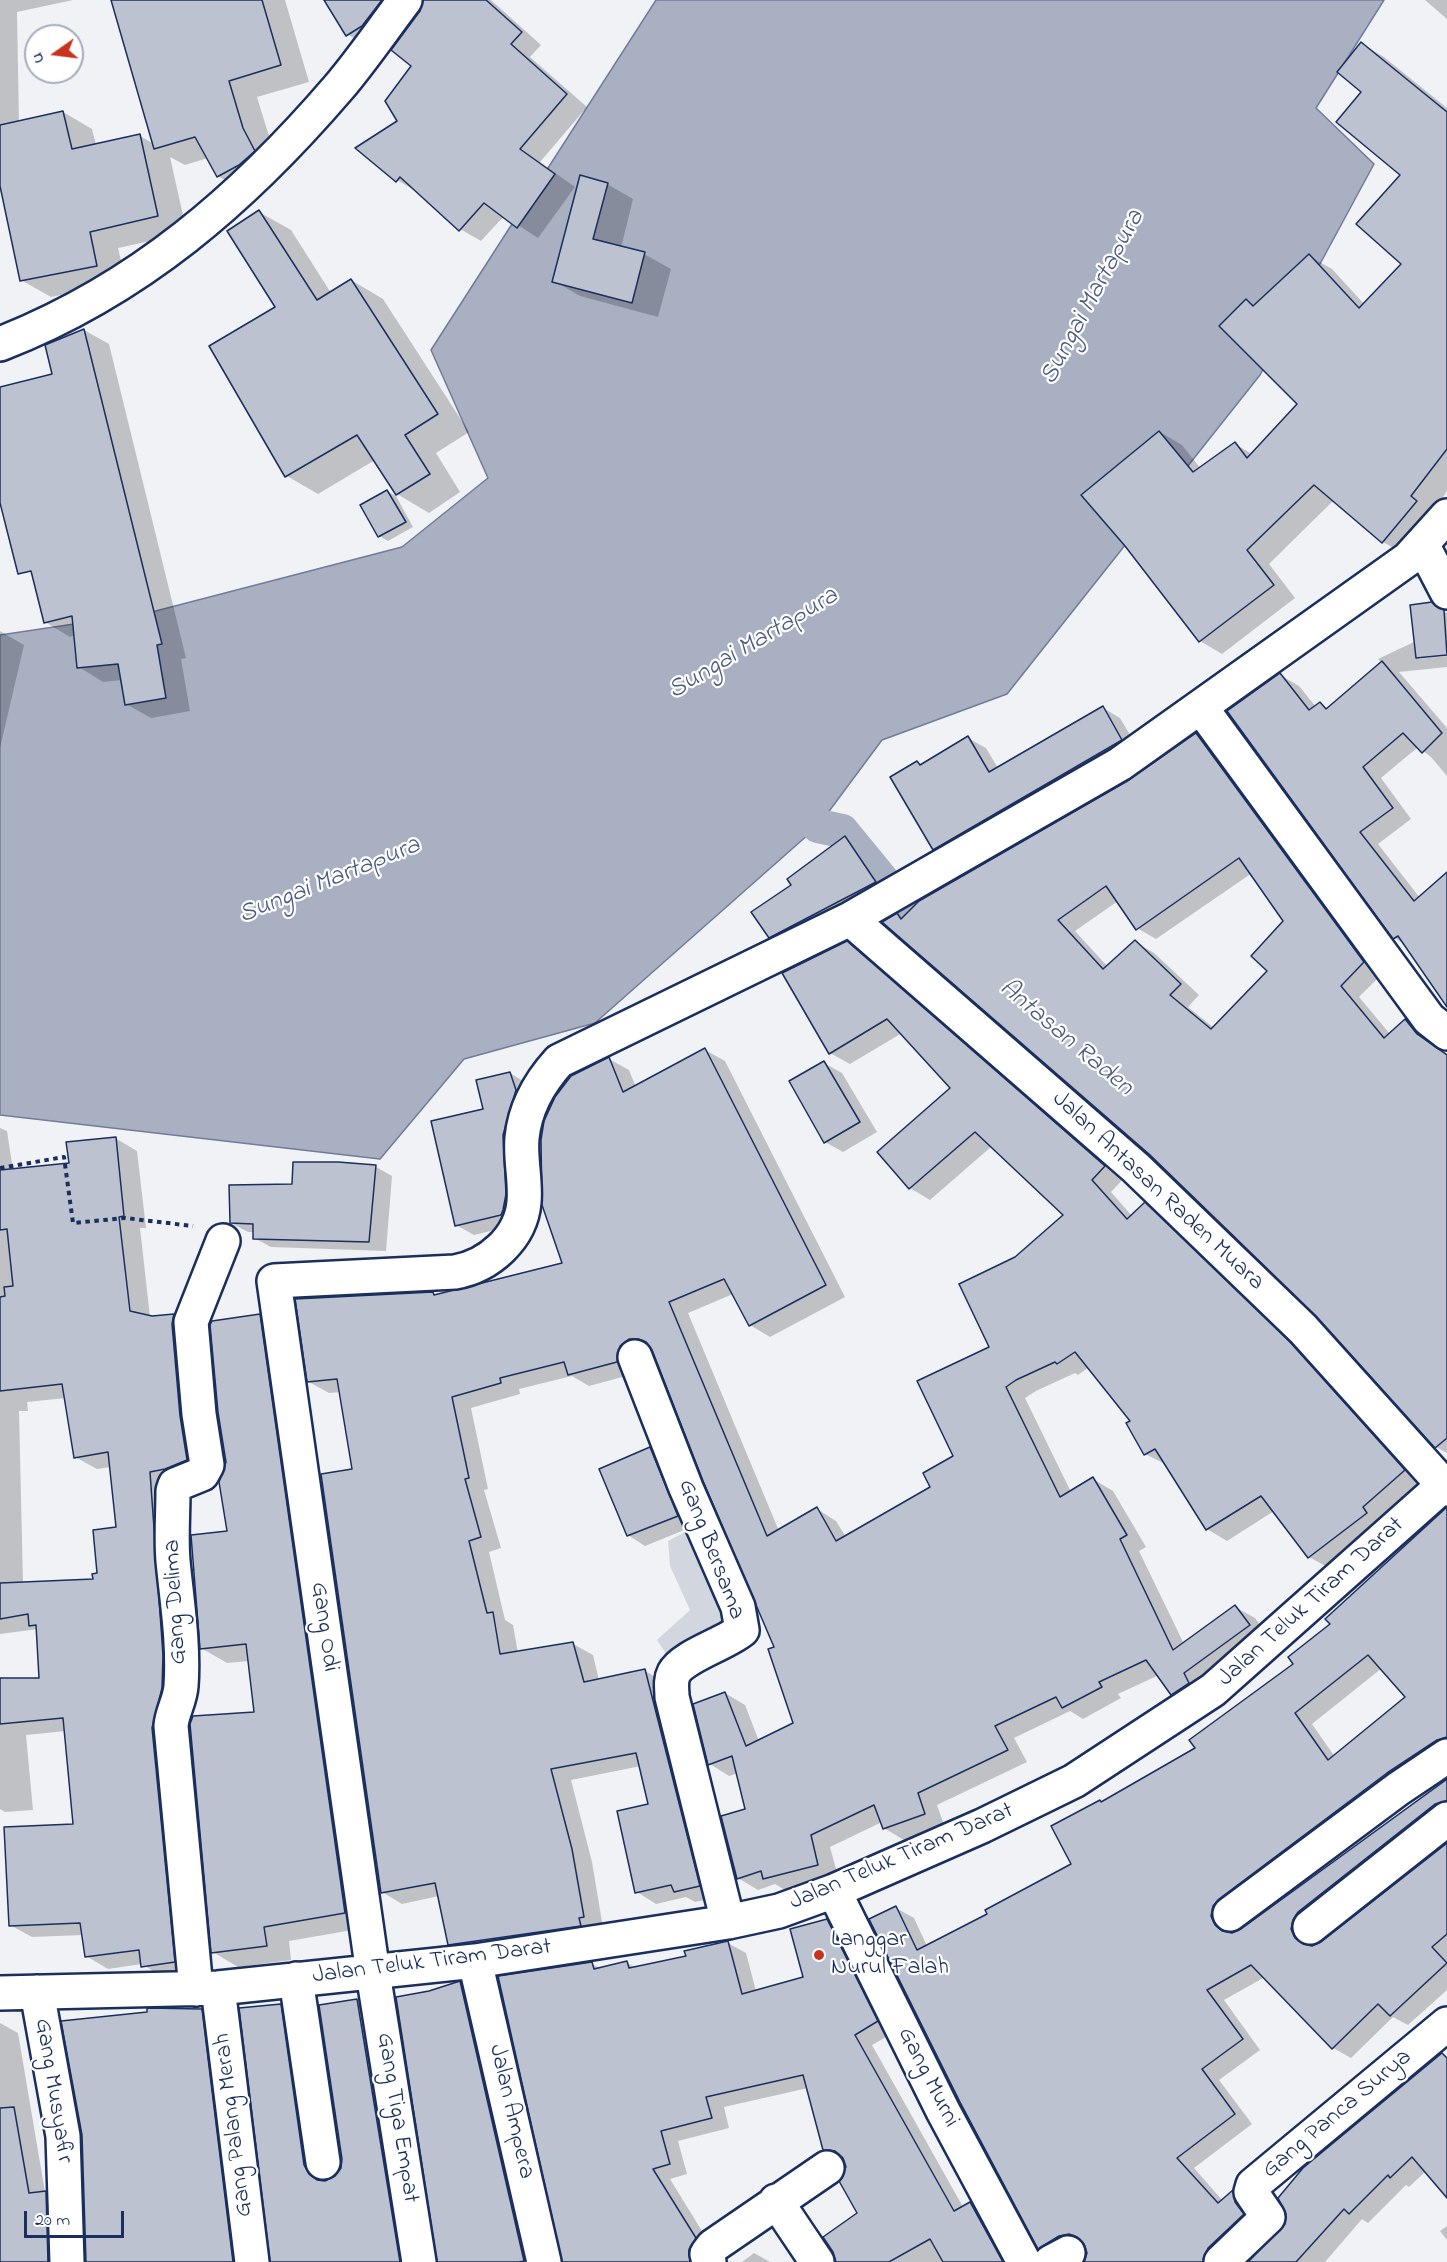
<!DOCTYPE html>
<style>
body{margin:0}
#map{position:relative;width:1447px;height:2262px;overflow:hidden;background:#f1f2f5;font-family:"Indie Flower",sans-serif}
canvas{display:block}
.north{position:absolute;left:24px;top:24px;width:60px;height:60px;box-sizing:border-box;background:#fff;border:2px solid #a4acbf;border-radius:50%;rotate:256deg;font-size:16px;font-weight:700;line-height:24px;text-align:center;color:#1b2f5e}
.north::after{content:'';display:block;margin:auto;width:21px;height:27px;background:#c8321e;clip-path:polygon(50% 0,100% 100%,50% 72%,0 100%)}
.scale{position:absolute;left:24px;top:2211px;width:100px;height:27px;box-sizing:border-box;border:3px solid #1b2f5e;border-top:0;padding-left:8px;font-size:18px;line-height:21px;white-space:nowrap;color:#1b2f5e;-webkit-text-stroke:4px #fff;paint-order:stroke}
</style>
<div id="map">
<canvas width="1447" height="2262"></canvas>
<div class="north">U</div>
<div class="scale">20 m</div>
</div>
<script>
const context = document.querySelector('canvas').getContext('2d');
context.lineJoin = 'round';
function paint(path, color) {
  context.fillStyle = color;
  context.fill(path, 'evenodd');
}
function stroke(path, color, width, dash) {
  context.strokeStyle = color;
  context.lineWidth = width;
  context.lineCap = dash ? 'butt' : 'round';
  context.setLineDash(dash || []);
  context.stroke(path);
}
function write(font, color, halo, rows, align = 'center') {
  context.font = font + ' "Indie Flower",sans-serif';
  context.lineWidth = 4.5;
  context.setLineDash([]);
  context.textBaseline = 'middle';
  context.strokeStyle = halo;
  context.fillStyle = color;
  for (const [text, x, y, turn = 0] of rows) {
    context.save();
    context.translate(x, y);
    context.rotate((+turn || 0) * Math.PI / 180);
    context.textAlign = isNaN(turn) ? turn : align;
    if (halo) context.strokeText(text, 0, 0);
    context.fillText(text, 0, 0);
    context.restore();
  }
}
const green = new Path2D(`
 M689,1530l42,96 -62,32 -12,-18 33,-30 -20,-44 -2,-25z`);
const water = new Path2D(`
 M656,0h728l-68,108 58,56 -114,211 -253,319 -125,46 -64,86 -223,197 -131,36 -84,100 -380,-44v-480l148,-22 254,-66 86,-69 -57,-128z`);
const shadow = new Path2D(`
 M0,0h73l-56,12 2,110 44,-10 29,17 4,16 44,-9 14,8 -42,-144h173l24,82 -52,15 15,49 -25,47 -29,-17 -10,-18 -23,7 -15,-8 17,76 -69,15 8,34 -75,15 -30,-17 -21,-96z
 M327,0h64l-29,43 -15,-9z
 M440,0h51l50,45 -11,12 57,50 -47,55 35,25 -37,51 -34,-22 -23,25 -21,-12 -43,-37 -20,-12 2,-59 14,-55z
 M1425,0h22v19z
 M1362,44l22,13 63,51v383l-41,64 -23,-13 -49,-42 -65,64 26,34 -73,56 -22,-13 -40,-209 22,13 19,24 34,-25 17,10 47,-50 -52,-103 9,5 53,-50 23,13 33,36 38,-41 -1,-89 -39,-84z
 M607,184l26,15 -12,49 23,6 27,15 -13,48 -78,-21 -26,-15z
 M259,212l32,18 40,63 20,-13 32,19 86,133 -33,21 24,39 -31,21 -32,-19 -22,-34 -57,34 -31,-18 -10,-168z
 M84,330l25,14 77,314 -5,1 9,52 -39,7 -25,-14 -4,-24 -19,2 -24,-15 -4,-32 -5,2 -25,-15 -14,-57 -31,-68v-109l54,-13z
 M387,491l9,5 17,31 -25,14 -9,-5z
 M1431,604l16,9v40l-25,3 -4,3 29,-3v11l-48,5 48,56v48l-16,-19 -13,-10 -37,31 30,41 -33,25 42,54 27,-24v118l-42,-48 -11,-6 -114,-263 19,11 17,21 4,-3 9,5 53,-46 -4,-4 38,-18z
 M0,631l24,14 -24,103z
 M1103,708l17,10 19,32 -188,109 -17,-10 -17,-87 5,3 46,-27 18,10 12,20z
 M1196,735l19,11 167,228 -23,23 31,37 16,-14 19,11 12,15 10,8v399l-11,-6 -119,-132 -167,-162 -265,-231 12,-7 7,4 226,-138zM1252,873l33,48 -16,50 -55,57 -26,-21 11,-12 -45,-42 -19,-11 -27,25 -33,-36 43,-30 19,27 19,11z
 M845,838l18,10 30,45 -106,54 -17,-10 23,-52z
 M847,943l20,12 257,223 -13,14 21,24 13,-12 20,12 144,139 115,127 -95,86 -20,-11 -35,-46 -47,30 -20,-12 -40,-64 -22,-11 -17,-30 4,-3 -43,-54 -11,8 -3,-2 -39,18 -11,7 46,94 22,-13 20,12 33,56 -7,4 45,93 51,-37 20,11 14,19 -77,68 -20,-11 -13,-19 -41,19 3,4 -38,21 -13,-8 -56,27 13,24 -90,43 7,20 -40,15 -20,-12 -2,-6 -52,25 8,29 -53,14 -10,-6 -17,6 -20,-12 9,-68 -9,-37 -9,3 -19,-12 15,-71 20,12 14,36 36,-17 -19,-76 -122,-298h-5l-12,23 -48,13 -17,-10 -53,13 1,5 -49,14 17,81 -4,1 17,58 -12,4 16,68 8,5 5,28 55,-9 20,11 6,25 46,-9 20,11 54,215 -24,5 -9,-5 -30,7 -19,-12 12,-86 -8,-40 -70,14 21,82 11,66 -134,28 -20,-12 -10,-48 -37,8 -20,-12 -28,-421 -13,-79 -12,1 -20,-11 124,-89 4,3 127,-32 45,-205 20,11 7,17 69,-37 20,11 120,236 -75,40 -20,-12 -17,-31 -45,19 91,218 38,-22 19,12 10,16 86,-50 23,-31 36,-108 25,-89 50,-44 -74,-69 -62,54 -20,-12 42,-100 -50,-55 -52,31 -20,-11z
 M824,1063l18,10 35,59 -34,20 -18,-10z
 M510,1073l18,11 -9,140 -45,11 -18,-10z
 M0,1128l7,3 6,39 57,-6 45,-26 22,13 9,77h-6l10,89 24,-2 21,13 13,144 -37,12 25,490 -32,4 -22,-14 -34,5 -22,-13 -3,-21 -51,2 -22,-12 65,-100 -9,-94 -40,4 7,75 -28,2 -5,-3v-130l41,1 -3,-51 -38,5zM66,1398l9,59 22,12 14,-2 7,62 -23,51 -72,3 -4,-172h9l-1,-9z
 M376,1167l16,9 -6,75 -115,-4 -17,-9v-6h-6l-17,-9 63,-37z
 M259,1315l26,15 85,597 -81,14 2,19 -53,7 -25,-15 42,-239 -6,-52 -22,2 -26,-15 28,-116 -2,-70z
 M650,1449l18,10 26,67 -49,20 -17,-11z
 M1447,1517v239l-218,171 3,7 10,-4 205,-150v39l-138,121 3,7 10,-4 125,-98v145l-39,35 -15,-8 -42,41 -18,-10 -68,-71 -41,23 36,50 -41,30 33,44 -58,44 29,33 10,-9 18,10 2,12 -29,48h-138l2,-8 -2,-10 -29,14 -18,-10 -143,-340 18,10 13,28 62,-32 84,-50 29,-61 95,-54 98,-84 37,-41zM1382,1668l25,29 -72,60 -23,-33z
 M827,1921l18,10 50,101 -23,13 91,162 7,-3 18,10 28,48h-180l-2,-10 25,-39 -14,-53 -21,-11 -16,-61 -84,19 5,21 -51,13 9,33 -17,5 43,70 -7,13h-142l28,-298 9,5 26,-6 9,5 52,-11 40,-14 18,10 10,38 49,-13z
 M460,1983l18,10 62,269h-101l-41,-264z
 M356,2000l18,11 42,251h-144l8,-256 18,10 27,166 11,-5 6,-8z
 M201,2010l18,11 30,241h-162z
 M0,2023l18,10 27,159 19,11 2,59h-66z
 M1442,2054l5,3v138l-21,-24 -17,16 -3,-2 -38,38 -6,-4 -37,43h-75z
 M1447,2226v14l-7,-9z
 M754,2253l16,9h-28z`);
const canal = new Path2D(`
 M785,791l33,35 24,5 50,61 57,47`);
const building = new Path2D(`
 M111,0h151l19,65 -52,16 14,47 12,23 -16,14 -22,12 -22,-40 -41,12z
 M324,0h58l-20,26 -16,10z
 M423,0h63l36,32 -11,12 56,50 -47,55 35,25 -38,54 -33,-25 -25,28 -59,-54 -4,5 -41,-34 42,-27 -12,-20 26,-35 -20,-16 29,-39z
 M1361,42l86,70v337l-36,47 6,5 -35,42 -68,-58 -67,65 27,35 -75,57 -74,-96 -44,-51 78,-64 34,41 42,-30 12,16 50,-54 -78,-78 27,-27 7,7 56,-52 50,54 42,-44 -45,-40 44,-49 -64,-53 25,-30 -24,-20z
 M63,111l9,38 68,-15 18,82 -68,16 7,34 -77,15 -20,-95v-61z
 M580,175l28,8 -15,56 52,13 -13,51 -80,-21z
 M259,210l58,90 34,-21 87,135 -33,21 25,39 -34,21 -39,-60 -72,42 -76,-131 66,-39 -48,-76z
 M84,329l78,315 -5,1 9,53 -41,7 -7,-41 -41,4 -5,-52 -28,7 -13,-52 -13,3 -18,-71v-116l52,-13 -7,-29z
 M387,490l19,32 -28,15 -18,-32z
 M1432,602l12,8 3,45 -31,3 -6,-53z
 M1382,661l60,72 -20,20 -19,-20 -40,34 30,41 -33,24 54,69 33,-29v135l-49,-71 -5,3 -166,-228 53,-38 29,37 11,-8 6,7z
 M1103,706l19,34 -189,110 -43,-73 27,-16 3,4 48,-29 21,36z
 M1196,733l168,229 -23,24 43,52 21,-19 12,15 30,21v383l-12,10 -119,-132 -167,-162 -267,-232 15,-9 4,6 18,-18 210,-121zM1239,858l44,63 -32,35 16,15 -56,58 -41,-34 11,-11 -46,-44 -32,29 -45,-49 48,-34 30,44z
 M845,836l31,46 -107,56 -18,-26 40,-27 -4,-6z
 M847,941l258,225 -13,14 35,39 18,-17 145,140 115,128 -42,37 4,6 -59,45 -47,-62 -55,34 -51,-81 -11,6 -18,-32 4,-2 -55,-69 -18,12 -2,-2 -39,18 -10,7 54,110 33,-20 34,58 -7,4 53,111 62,-45 15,20 -66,48 5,10 -18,12 -25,-35 -47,22 3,5 -40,21 -6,-11 -61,29 13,24 -90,43 7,21 -42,15 -9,-24 -63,30 7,30 -55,14 -2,-8 -24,8 -16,-63 24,-7 -13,-53 -24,9 -15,-61 32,-12 21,54 47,-23 -25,-74 6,-2 -71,-166 -51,-131 -6,-8 -8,-3h-9l-9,7 -3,16 -49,13 -4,-13 -64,16 1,5 -49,14 17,81 -4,1 16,58 -12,4 18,72 6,-1 7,42 73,-12 11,40 61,-13 55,217 -26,6 -3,-7 -36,8 -18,-82 31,-7 -12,-51 -85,16 21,80 12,68 -5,1 2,8 -133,19 -13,-62 -54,10 -60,-419 31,-5 -15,-90 -30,3 -12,-83 138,-7 1,3 128,-32 -20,-58 -1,-65 3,-19 11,-24 16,-21 38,-19 14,35 82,-44 121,237 -77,41 -25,-47 -55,23 98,234 50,-29 19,34 94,-54 -7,-14 30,-17 -36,-75 72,-34 -30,-63 56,-27 48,-42 -88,-83 -66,57 -32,-37 73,-64 -63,-69 -58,35 -47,-81z
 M824,1061l36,61 -36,21 -35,-62z
 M510,1072l6,18 -13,45 3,59 -3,16 -2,5 -46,11 -24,-105 52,-12 -7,-29z
 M116,1137l8,79 -5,1 11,94 22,5 22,-2 -2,10 8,92 7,44 -22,9 -15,3 13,183 -1,33 -10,40 23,234 -34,5 -2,-17 -54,7 -5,-34 -71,3 -5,-99 69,-3 -10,-106 -63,6v-46h39l-3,-53 -7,1 -1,-12 -28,5v-36l93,-4 -1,-5 5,-1 -4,-43 23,-3 -8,-75 -34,6 -12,-74 -62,7v-94l5,-1 -1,-9 9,-1 -6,-57 -7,1v-60l69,-7 -3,-21z
 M293,1162h45l38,3 -7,77 -116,-3v-15l-23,-1 -1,-38 63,-1z
 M260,1314l85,599 -81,14 3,19 -56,7 -21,-229 3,-8 61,-4 -8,-68 -46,5 -9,-114 36,-4 -8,-49 7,-20 -8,-50 -8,-87 2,-4z
 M650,1447l28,69 -51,20 -28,-67z
 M1447,1507v230l-10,3 -50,33 -168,126 -6,7 -2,10 4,9 7,6 10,2 9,-4 206,-150v22l-12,3 -137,108 -5,8 -2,9 4,9 8,6 9,2 9,-4 126,-99v91l-15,13 15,16 -57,53 -12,-12 -46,45 -81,-84 -44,25 36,49 -41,30 33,45 -58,44 41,45 15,-13 2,12 9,12 -36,34 -5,14h-119l3,-9 -3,-9 -7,-7 -8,-3 -10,2 -21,13 -78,-147 -91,-183 27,-13 21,44 70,-36 -2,-4 86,-46 -20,-38 49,-26 1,2 94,-54 -6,-8 104,-76 -5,-7 42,-33 -5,-5zM1368,1655l37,42 -77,63 -33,-47z
 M827,1919l51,102 -23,14 99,176 16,-9 33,60h-60l-13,-23 -41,23h-53l-3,-10 -10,-15 34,-24 -18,-32 7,-14 -3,-9 -8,-7 -12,-1 -20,-75 -97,22 6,21 -51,13 9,33 -17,5 43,69 -7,12 1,12h-128l-64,-286 94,-14 2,7 33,-8 2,7 57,-12 -2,-5 44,-10 14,53 61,-17 -13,-48z
 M460,1981l64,280 -5,1h-82l-41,-265 33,-6z
 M357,1999l43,263h-130l-31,-254 42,-4 23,161 5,9 8,6 8,1 10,-5 6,-8 1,-9 -23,-154z
 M147,2008l55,1 31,253h-147l-4,-127 -21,-114 86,-9z
 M1442,2053l5,5v140l-35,-41 -22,21 -2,-3 -39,39 -5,-5 -48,53h-48l37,-38 1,-10 -8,-16 25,-30z
 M14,2107l15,86 17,-2 2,71h-48v-154z`);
const path = new Path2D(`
 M0,1168l64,-11 9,66 52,-5 68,8`);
const minor = new Path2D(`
 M0,344c138,-54 243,-145 339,-257 23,-27 44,-58 66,-87
 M1422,544l25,48
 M1202,709l227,310 18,14
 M850,919l286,249 167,161 144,160
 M635,1357l51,131 52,119 4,23c-17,14 -59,26 -68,43 -4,8 -2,16 -2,24l56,225
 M834,1891l109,220 81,151
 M1230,1914l168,-125 49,-33
 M1310,1927l137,-108
 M475,1961l69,301
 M296,1979l27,183
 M218,1988l34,274
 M196,1989l-25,-263c1,-14 9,-25 10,-40 3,-41 -4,-84 -8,-125 -2,-23 0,-47 0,-70l2,-6 27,-11 5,-9 -8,-51 -8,-92 32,-81
 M37,1992l26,144 4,126
 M0,1993l218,-5 257,-27 253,-39 51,-11 55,-20 148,-65 92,-45 139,-91 234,-208
 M776,2201l41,61
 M419,2262l-46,-289 -99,-692 181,-9c34,-6 66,-34 69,-70 2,-21 -4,-43 -2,-64 3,-31 17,-55 37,-77l291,-142 270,-155 288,-205 39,-43
 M709,2262l-2,-8 6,-8 114,-78
 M1051,2262l17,-9
 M1221,2262l47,-45 -17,-25 2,-7 194,-161`);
const markers = [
 [819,1955,6,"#c8321e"]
];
const streetNames = [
 ["Jalan Antasan Raden Muara",1157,1192,43],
 ["Gang Bersama",710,1550,69],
 ["Gang Delima",177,1602,-93],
 ["Jalan Teluk Tiram Darat",1312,1603,-42],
 ["Gang Odi",323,1627,82],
 ["Jalan Teluk Tiram Darat",902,1858,-23],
 ["Jalan Teluk Tiram Darat",432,1963,-7],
 ["Gang Murni",927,2078,63],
 ["Gang Musyafir",52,2091,81],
 ["Jalan Ampera",510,2112,77],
 ["Gang Panca Surya",1338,2115,-40],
 ["Gang Tiga Empat",396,2118,81],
 ["Gang Palang Merah",235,2125,-97]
];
const poiNames = [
 ["Langgar",831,1941],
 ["Nurul Falah",831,1969]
];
const waterNames = [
 ["Sungai Martapura",1094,298,-62],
 ["Sungai Martapura",754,645,-31],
 ["Sungai Martapura",330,882,-22],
 ["Antasan Raden",1065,1039,40]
];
paint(green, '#d2d6df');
paint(water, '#a8b0c2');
stroke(water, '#707c9a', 1.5);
paint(shadow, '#0003');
stroke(canal, '#a8b0c2', 34);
paint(building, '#bcc2d0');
stroke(building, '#1b2f5e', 1.5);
stroke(minor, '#1b2f5e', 38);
stroke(path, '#1b2f5e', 4, [4.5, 4.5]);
stroke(minor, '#fff', 33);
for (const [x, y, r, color] of markers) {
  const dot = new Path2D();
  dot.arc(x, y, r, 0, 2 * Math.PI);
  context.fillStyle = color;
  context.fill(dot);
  stroke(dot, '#fff', 2);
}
write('24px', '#1b2f5e', '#fff', streetNames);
write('24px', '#1b2f5e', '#fff', poiNames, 'left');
write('italic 26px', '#4c5c81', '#fff', waterNames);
</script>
